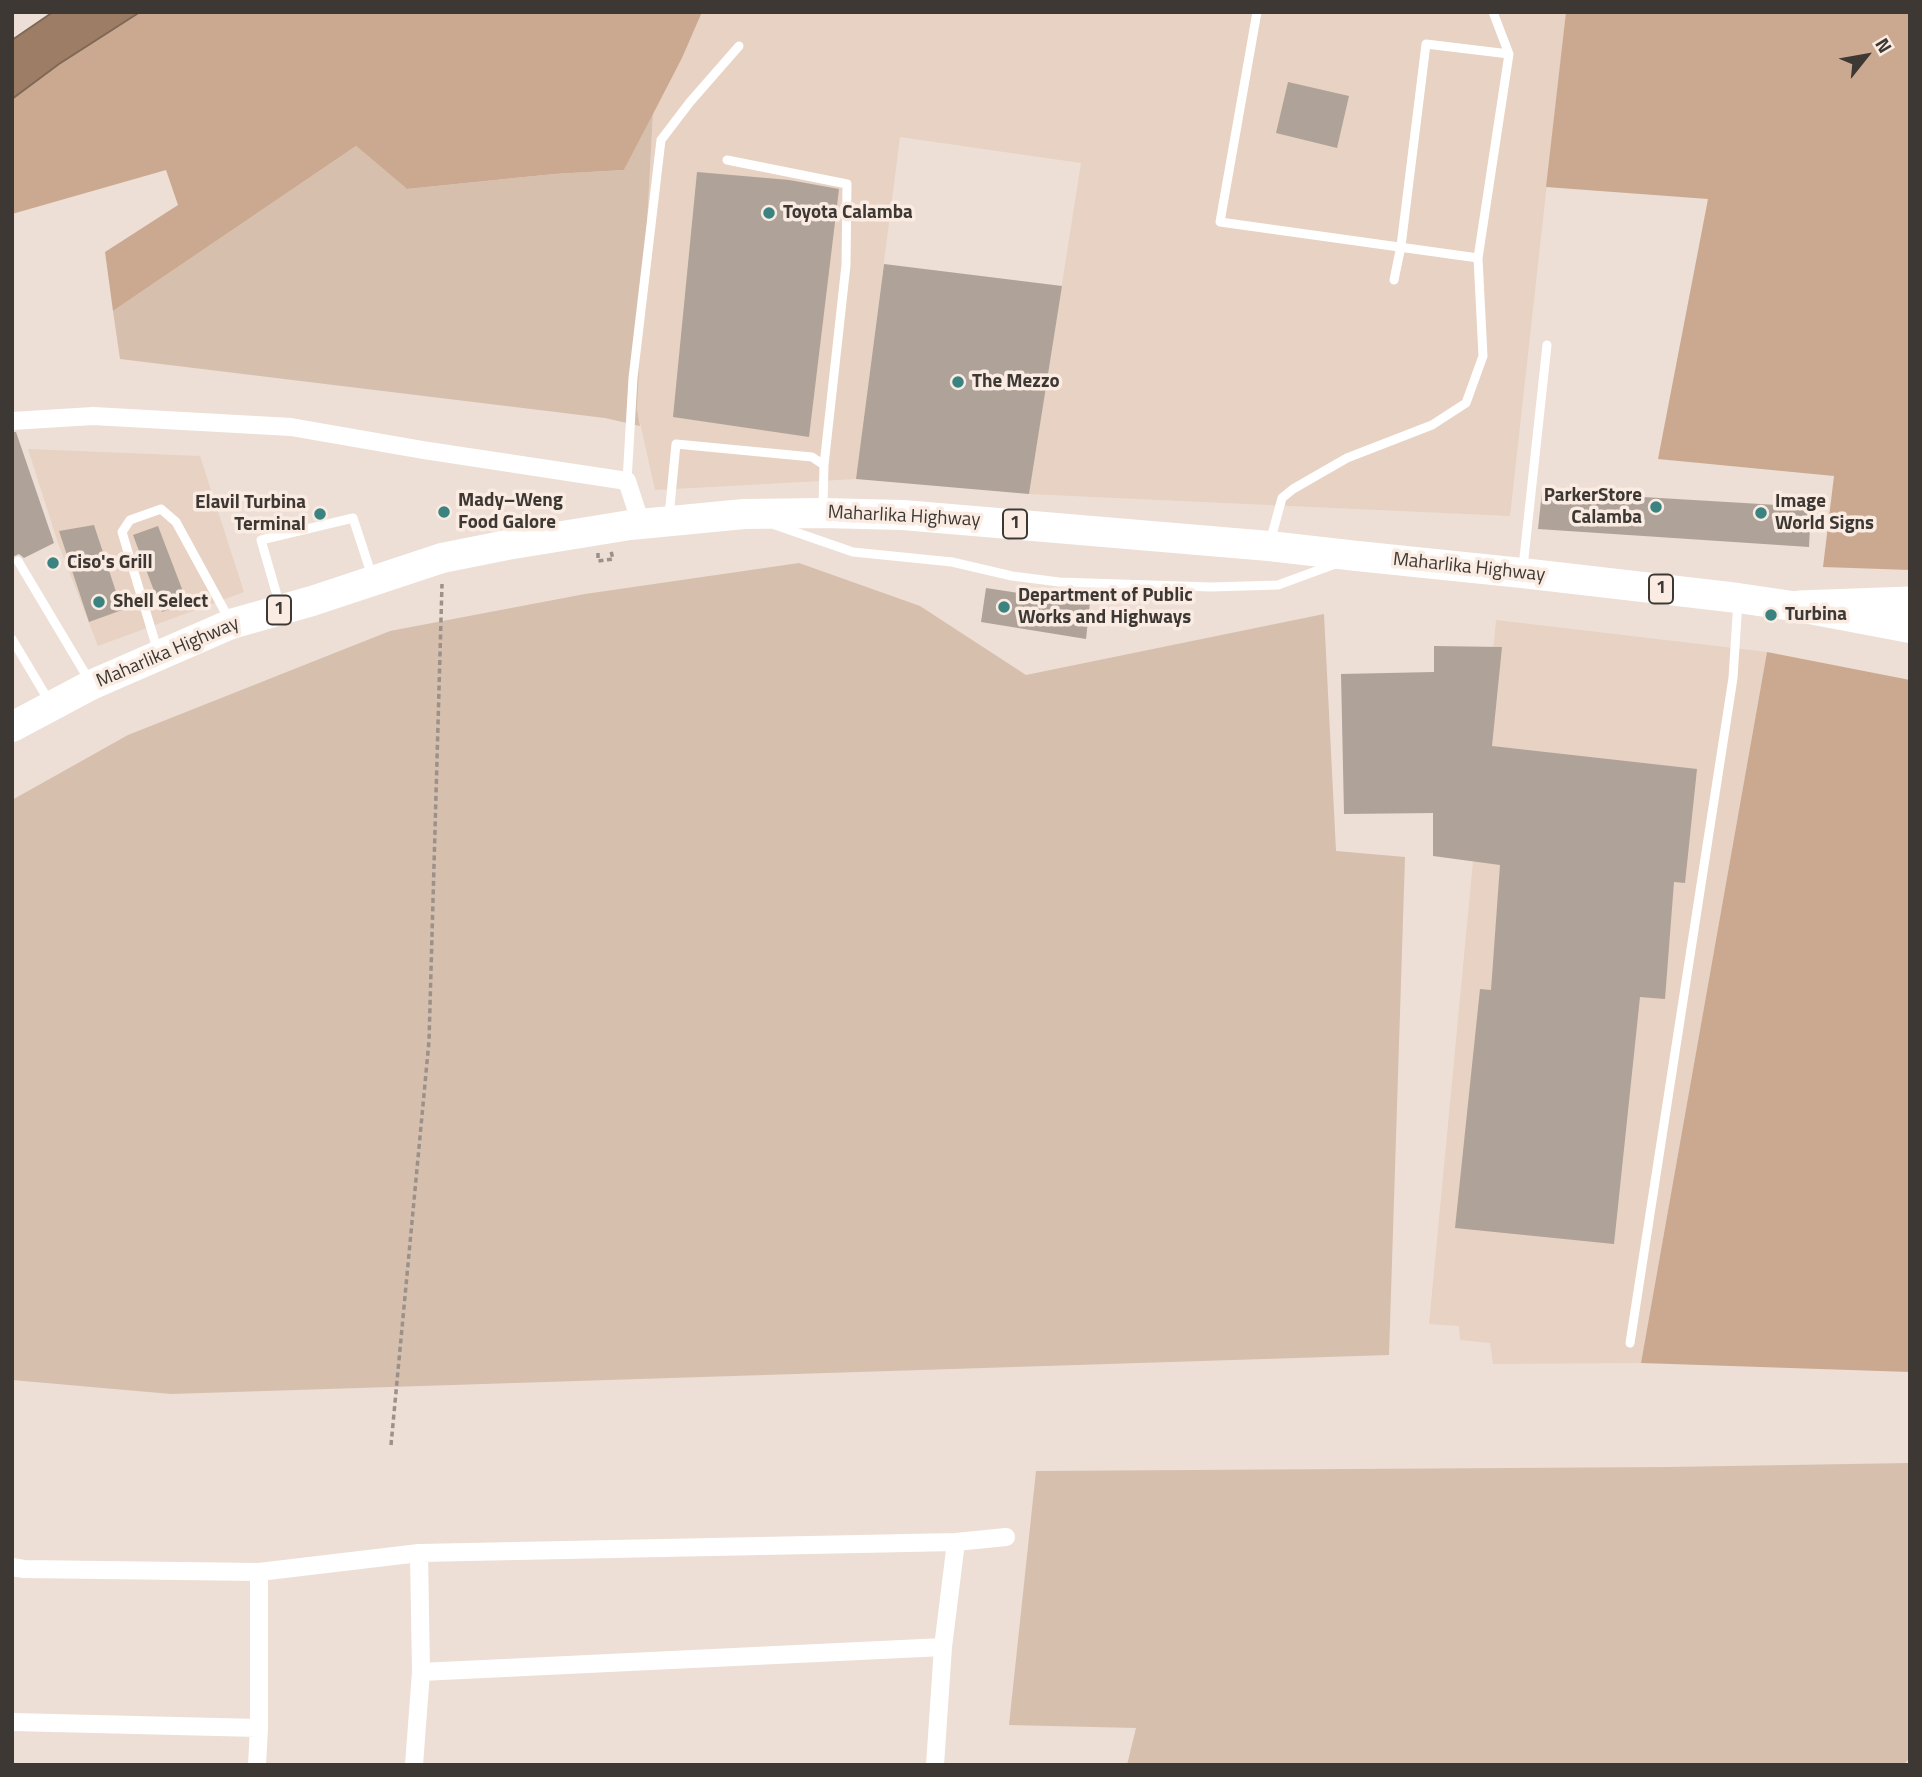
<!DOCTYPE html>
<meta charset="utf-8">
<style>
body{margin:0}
#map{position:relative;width:1922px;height:1777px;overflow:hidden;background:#eddfd5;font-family:"Titillium Web",sans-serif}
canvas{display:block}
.frame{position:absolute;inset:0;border:14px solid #3d3834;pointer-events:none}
.north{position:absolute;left:1831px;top:21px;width:70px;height:70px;-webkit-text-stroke:5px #faece2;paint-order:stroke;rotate:59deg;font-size:19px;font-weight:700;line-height:28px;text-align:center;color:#3d3834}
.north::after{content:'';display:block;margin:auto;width:24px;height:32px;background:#3d3834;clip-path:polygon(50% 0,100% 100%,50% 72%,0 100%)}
</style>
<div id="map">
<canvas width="1922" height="1777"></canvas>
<div class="frame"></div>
<div class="north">N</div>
</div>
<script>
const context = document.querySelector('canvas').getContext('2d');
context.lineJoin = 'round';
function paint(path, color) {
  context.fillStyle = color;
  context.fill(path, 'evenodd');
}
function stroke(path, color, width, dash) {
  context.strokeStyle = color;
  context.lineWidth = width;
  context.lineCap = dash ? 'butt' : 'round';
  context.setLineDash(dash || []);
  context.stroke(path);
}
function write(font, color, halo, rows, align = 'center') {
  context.font = font + ' "Titillium Web",sans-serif';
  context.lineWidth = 7;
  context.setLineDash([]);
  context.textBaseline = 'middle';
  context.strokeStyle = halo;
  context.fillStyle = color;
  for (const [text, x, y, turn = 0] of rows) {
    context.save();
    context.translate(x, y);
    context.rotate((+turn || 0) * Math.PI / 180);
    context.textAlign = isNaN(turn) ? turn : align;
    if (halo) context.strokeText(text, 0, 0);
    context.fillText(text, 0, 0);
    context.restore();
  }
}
const built = new Path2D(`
 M702,12h864l-56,504 -481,-22 52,-331 -181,-26 -44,342 -201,11 -18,-81 16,-296 29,-55z
 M28,449l172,7 44,136 -146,54 -40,-103z
 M1496,620l271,32 -126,711 -148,1 -3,-21 -30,-3 -1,-14 -30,-2z`);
const green = new Path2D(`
 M653,113l-16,296 3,17 -35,-8 -485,-59 -7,-48 243,-165 51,43 147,-15 70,-4z
 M799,563l121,43 106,69 298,-61 12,237 69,6 -16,498 -1218,39 -159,-14v-580l116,-65 262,-104 195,-37z
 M1910,1463v295l-7,7h-776l9,-37 -127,-3 27,-254 633,-4z`);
const forest = new Path2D(`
 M140,12h562l-20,46 -58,112 -70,4 -147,15 -51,-43 -243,165 -8,-59 73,-47 -12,-35 -154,44v-115l47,-35z
 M1566,12h344v558l-87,-3 11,-91 -176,-17 50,-260 -162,-12z
 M1767,652l143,28v692l-269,-9z`);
const water = new Path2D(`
 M53,12h87l-81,52 -47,35v-59z`);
const building = new Path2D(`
 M1288,82l61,14 -12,52 -61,-15z
 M697,172l92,8 50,9 -30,248 -136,-20z
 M884,264l178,22 -33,208 -173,-15z
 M12,432h4l38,111 -30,15 -5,-4 -7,3z
 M1542,491l269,16 -2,40 -271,-18z
 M94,525l28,85 -33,12 -30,-91z
 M158,526l29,76 -25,10 -29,-77z
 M986,588l59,9 -1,2 46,3 -4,37 -105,-17z
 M1434,646l68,1 -10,99 205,23 -12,114 -11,-1 -9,117 -25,-2 -26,247 -159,-16 25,-239 11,1 9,-125 -67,-9v-43l-89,1 -3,-140 93,-2z`);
const path = new Path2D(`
 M598,553v8l15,-2 -2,-8
 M391,1445l38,-404 13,-457`);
const service = new Path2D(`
 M1257,12l-37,210 258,36
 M727,160l120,24 -1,81 -22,200
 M1394,280l7,-34 25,-202 83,10
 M627,481l6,-103 28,-238 29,-38 49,-56
 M669,516l7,-72 136,13 12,8 -1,42
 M775,525l78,27 99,10 60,14 47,6 152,5 67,-2 60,-22
 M1270,542l12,-44 11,-9 54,-31 85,-33 34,-22 17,-47 -5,-98 31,-204 -16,-42
 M18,561l71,119
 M1523,567l24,-222
 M280,606l-19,-66 92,-22 19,58
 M12,639l37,62
 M158,652l-36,-120 8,-12 31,-11 15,13 53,97
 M1630,1343l103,-665 5,-77`);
const minor = new Path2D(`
 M12,421l81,-5 198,11 132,23 204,31 14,43
 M12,1567l12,2 235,3 160,-19 537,-11 50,-5
 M421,1672l522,-25
 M12,1722l247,6
 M257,1765l2,-37v-156
 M414,1765l7,-93 -2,-119
 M935,1765l8,-118 13,-105`);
const trunk = new Path2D(`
 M12,727l79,-42 140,-61 81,-23 130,-43 65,-13 123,-20 114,-11 79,-1 80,2 366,31 88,10 165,17 216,25 61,9 111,21`);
const motorway = new Path2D(`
 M1799,607l111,-4`);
const markers = [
 [769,213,7,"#3b8380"],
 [958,382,7,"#3b8380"],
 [1656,507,7,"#3b8380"],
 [444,512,7,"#3b8380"],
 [1761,513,7,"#3b8380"],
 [320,514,7,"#3b8380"],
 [53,563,7,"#3b8380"],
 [99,602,7,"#3b8380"],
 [1004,607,7,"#3b8380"],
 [1771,615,7,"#3b8380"]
];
const shields = [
 [1015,524,24],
 [1661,589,24],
 [279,610,24]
];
const shieldNames = [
 ["1",1015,524],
 ["1",1661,589],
 ["1",279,610]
];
const poiNames = [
 ["Toyota Calamba",783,213],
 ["The Mezzo",972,382],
 ["ParkerStore",1642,496,"right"],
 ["Calamba",1642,518,"right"],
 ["Mady–Weng",458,501],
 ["Food Galore",458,523],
 ["Image",1775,502],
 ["World Signs",1775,524],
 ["Elavil Turbina",306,503,"right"],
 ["Terminal",306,525,"right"],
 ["Ciso's Grill",67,563],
 ["Department of Public",1018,596],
 ["Works and Highways",1018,618],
 ["Shell Select",113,602],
 ["Turbina",1785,615]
];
const streetNames = [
 ["Maharlika Highway",904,517,3],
 ["Maharlika Highway",1469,568,6],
 ["Maharlika Highway",168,653,-23]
];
paint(built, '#e7d2c3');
paint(green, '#d6bfad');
paint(forest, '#cba990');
paint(water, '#9d7d65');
stroke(water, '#806856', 2);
paint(building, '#afa298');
stroke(path, '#9b918a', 3.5, [5, 3.5]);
stroke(service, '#fff', 9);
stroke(minor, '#fff', 18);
stroke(trunk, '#fff', 30);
stroke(motorway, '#fff', 33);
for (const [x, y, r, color] of markers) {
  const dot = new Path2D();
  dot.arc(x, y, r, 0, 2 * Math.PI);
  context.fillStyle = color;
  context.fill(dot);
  stroke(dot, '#faece2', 2.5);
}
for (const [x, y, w] of shields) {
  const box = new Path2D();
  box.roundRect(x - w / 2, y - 14.5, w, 29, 5);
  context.fillStyle = '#faece2';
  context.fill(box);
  stroke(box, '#3d3834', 2);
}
write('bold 18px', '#3d3834', null, shieldNames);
write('bold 19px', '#3d3834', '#faece2', poiNames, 'left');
write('19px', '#3d3834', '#faece2', streetNames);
</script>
